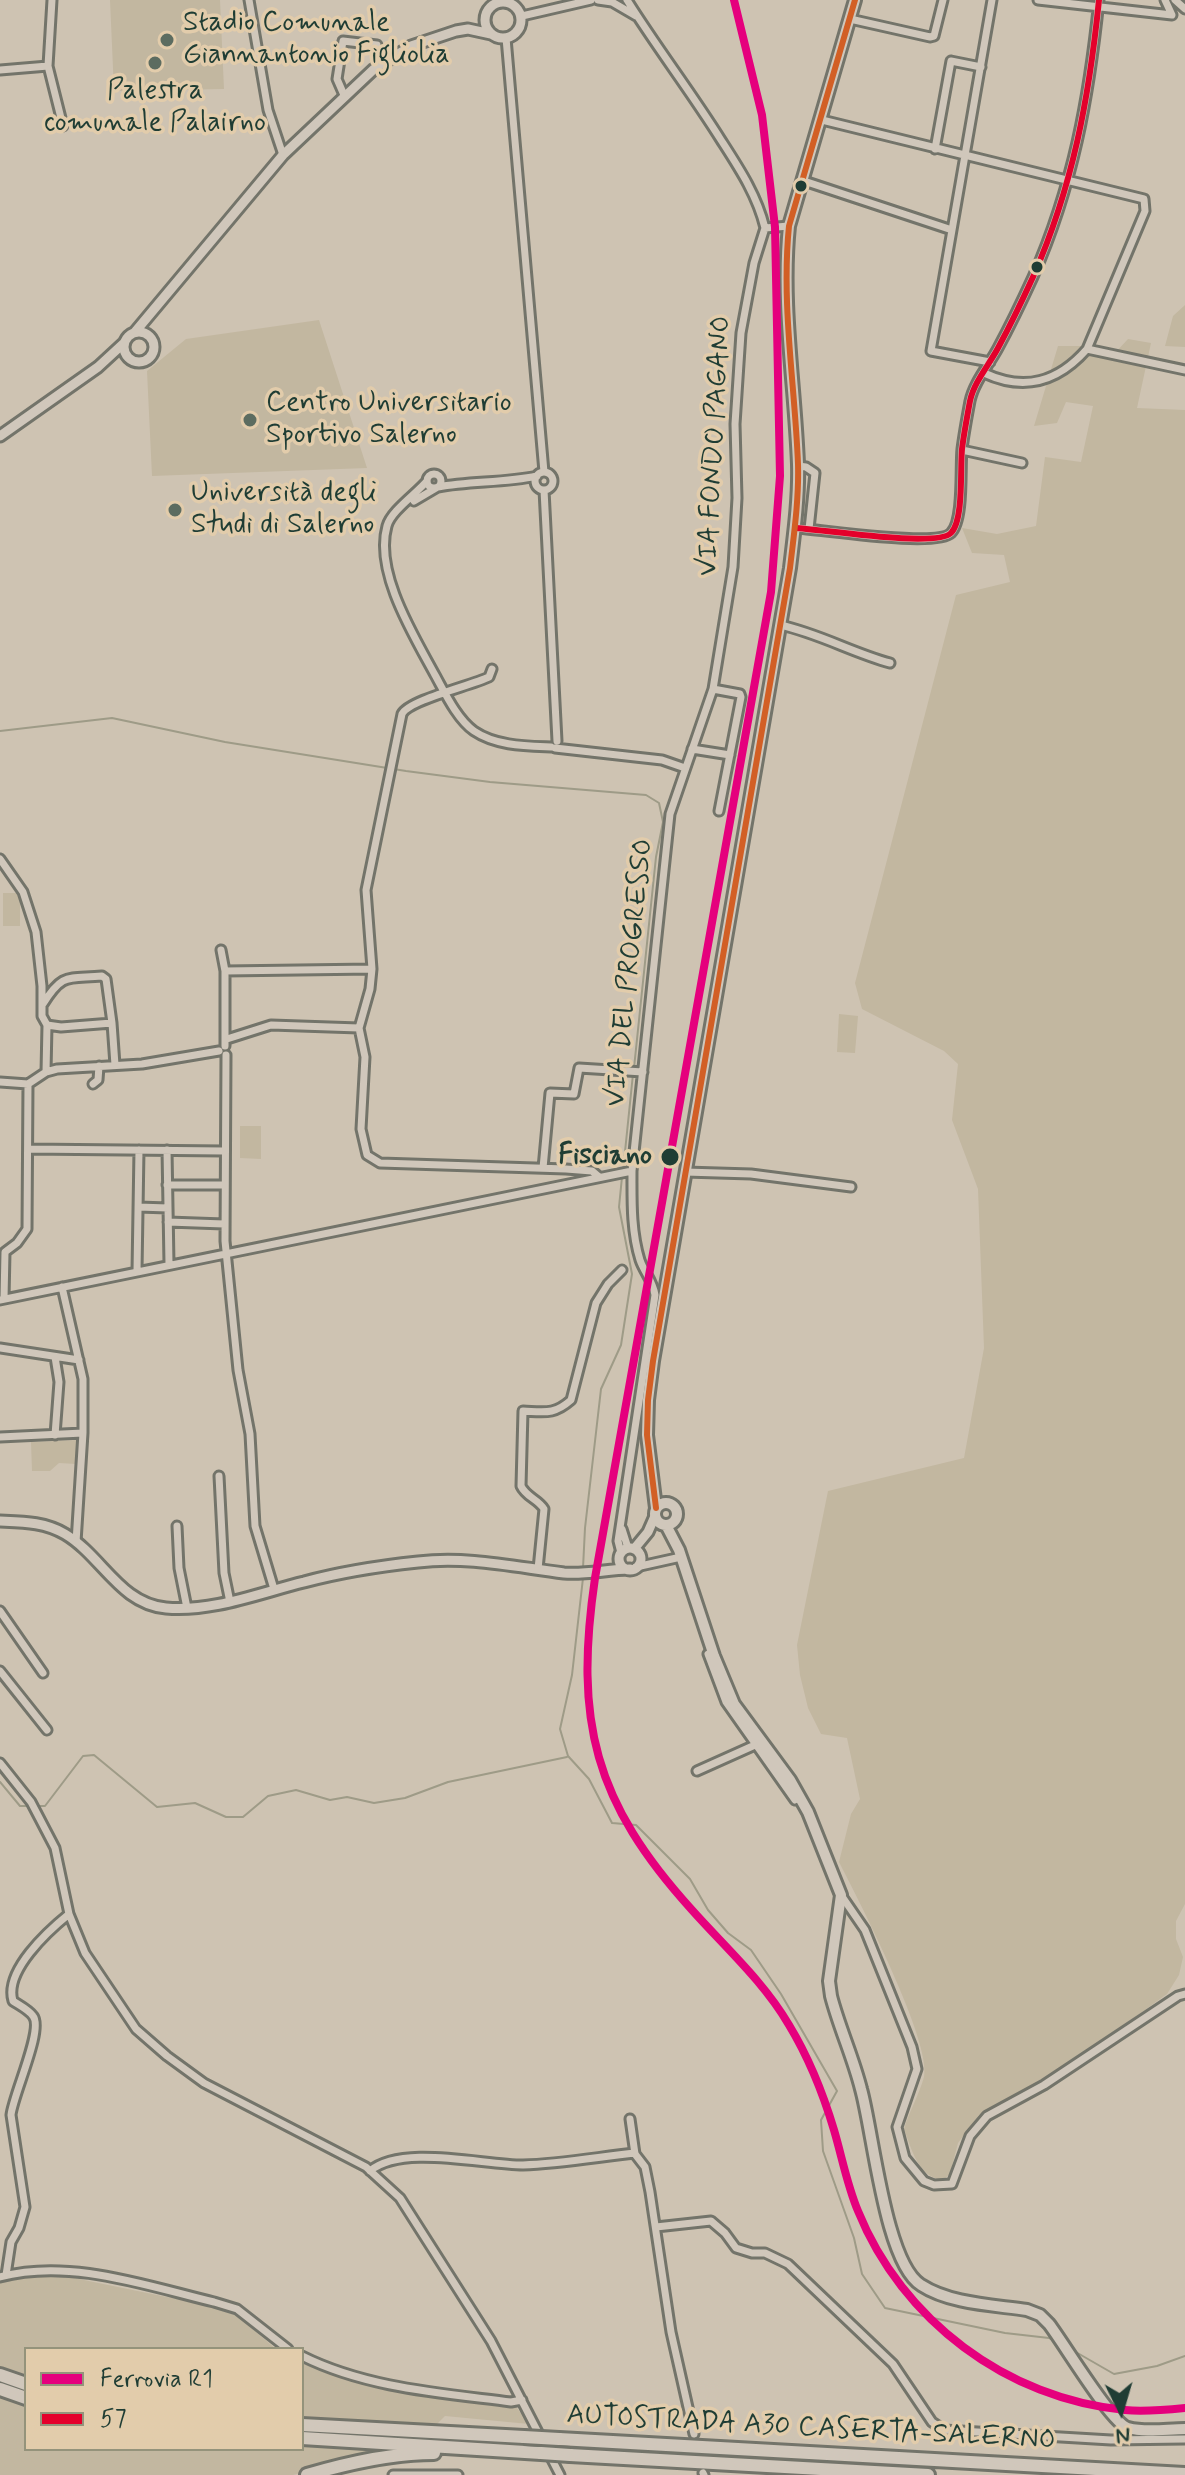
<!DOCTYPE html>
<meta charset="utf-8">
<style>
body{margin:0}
#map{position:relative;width:1185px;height:2475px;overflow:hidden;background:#cec3b2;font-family:Mynerve,sans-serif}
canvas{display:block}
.legend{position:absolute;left:24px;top:2347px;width:280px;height:104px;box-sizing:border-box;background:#e2ccab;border:2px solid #94937b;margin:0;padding:10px 14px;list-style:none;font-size:24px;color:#1f3d34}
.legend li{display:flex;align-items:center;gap:16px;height:40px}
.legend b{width:40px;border:2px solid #94937b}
.north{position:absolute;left:1081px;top:2371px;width:80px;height:80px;-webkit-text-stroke:6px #e2ccab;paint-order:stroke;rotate:175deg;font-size:22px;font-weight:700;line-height:32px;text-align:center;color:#1f3d34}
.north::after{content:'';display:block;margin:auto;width:28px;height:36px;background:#1f3d34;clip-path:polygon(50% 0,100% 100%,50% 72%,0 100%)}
</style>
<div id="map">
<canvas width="1185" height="2475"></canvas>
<ul class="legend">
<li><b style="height:10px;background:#e5007d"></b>Ferrovia R1</li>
<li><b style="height:10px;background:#e4002b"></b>57</li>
</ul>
<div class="north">N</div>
</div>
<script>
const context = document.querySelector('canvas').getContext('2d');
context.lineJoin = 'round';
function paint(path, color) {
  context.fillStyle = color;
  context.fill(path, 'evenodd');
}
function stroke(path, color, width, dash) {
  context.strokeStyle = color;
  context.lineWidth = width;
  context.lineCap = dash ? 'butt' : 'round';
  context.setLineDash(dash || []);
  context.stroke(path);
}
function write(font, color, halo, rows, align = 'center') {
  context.font = font + ' Mynerve,sans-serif';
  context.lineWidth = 7;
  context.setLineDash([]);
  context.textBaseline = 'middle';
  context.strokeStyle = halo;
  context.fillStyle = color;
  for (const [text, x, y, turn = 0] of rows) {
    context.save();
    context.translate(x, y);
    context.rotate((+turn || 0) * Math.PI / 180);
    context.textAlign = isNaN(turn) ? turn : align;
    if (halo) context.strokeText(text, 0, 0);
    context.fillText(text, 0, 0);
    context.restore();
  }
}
const green = new Path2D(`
 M110,0h110l4,89 -110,2z
 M1185,305v42l-20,-1 8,-30z
 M319,320l48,148 -215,8 -5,-105 39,-32z
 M1128,339l23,4 -14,65 48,2v1494l-9,17v18l7,18 -4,18 -12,19 -83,60 -68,44 -37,17 -21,28 -8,31 -7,6c-25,-3 -31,-30 -39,-51 5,-17 15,-34 20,-52 8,-35 -66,-178 -85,-215l12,-48 9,-15 -13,-61 -26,-4 -13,-26 -8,-33 -3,-30 31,-154 136,-33 20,-110 -6,-159 -26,-69 6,-56 -14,-13 -82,-42 -7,-26 101,-388 54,-13 -6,-27 -32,-2 -10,-25 35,6 39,-8 9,-69 36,5 12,-56 -27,-4 -9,21 -23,3 24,-80h39l18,7z
 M3,893h17v33h-17z
 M839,1014l19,2 -3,37 -18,-1z
 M240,1126h21v33l-21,-1z
 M78,1440l-2,24 -17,-1 -9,8h-18l-1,-29z
 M23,2276l51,2 132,27 31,11 39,33h-250v27l-26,-9v-87z
 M302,2361c68,30 142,36 215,47l12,16 -84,-8 -8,8 -135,-6z
 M0,2396l26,9v44h276v-4l79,3 3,4 -91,23h-293z`);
const stream = new Path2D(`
 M0,731l112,-13 113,24 181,29 84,11 156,13 13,8 4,19 -7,35 -22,211
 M623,1171l10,-97
 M583,1568l2,-40 16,-139 20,-44 11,-71 -13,-67 3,-30
 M583,1578l-11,97 -12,54 8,27 21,23 23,44 24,2 54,54 18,31 20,23 23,17 30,44 56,97 -16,29 2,31 31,87 8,36 23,34 120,25 44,5 5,2
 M0,1782l20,24h7
 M40,1806h5l38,-50 11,-1 63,52 38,-4 31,14h17l25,-21 28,-6 34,10 17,-3 27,6 31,-5 43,-16 119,-25
 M1074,2351l40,23 43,-8 28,-10`);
const minorTunnel = new Path2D(`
 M694,2434l9,39`);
const minor = new Path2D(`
 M249,0l19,110 15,45
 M598,0l14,2 24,14
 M627,0c30,48 64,92 94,140 18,28 36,55 44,88l24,-2
 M1038,0l134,15 -7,-15
 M1175,0l10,9
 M522,16l69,-16
 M850,19l80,18 4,-1 9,-36
 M506,38l38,434
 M48,66l15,60
 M0,70l48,-4 4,-66
 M344,95l-7,-16 6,-38 34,4
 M822,120l322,79 1,12 -58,138
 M935,149l16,-88 30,6
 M804,181l148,49
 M990,362l-59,-11 61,-351
 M984,373c41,19 74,9 103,-24l98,21
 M962,450l60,13
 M798,466l8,1 9,6 -6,56
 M535 481a9 9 0 1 1 18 0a9 9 0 1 1-18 0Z
 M427 481a7 7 0 1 1 14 0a7 7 0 1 1-14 0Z
 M427,481c-11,13 -36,30 -40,45 -13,46 27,110 48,149 10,18 22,44 39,56 22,15 52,15 77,16
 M438,487c33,-6 66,-4 99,-11
 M544,490l13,251
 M414,501l22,-13
 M795,528c25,1 141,20 156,5 13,-13 9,-65 11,-84 2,-16 5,-32 8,-48 4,-19 19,-36 28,-53 13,-24 24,-47 35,-71 40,-91 56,-179 66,-277
 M780,625c38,8 73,28 110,38
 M713,689l27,5 1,3 -22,114
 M555,748l107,12 23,8
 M692,749l38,6
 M0,859l23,33 13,40 6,54v30l5,9 14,2 51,-4 3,42
 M221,950l4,21
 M43,1004c20,-32 25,-25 59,-28l4,3 6,44
 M359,1028l11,-39 2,-20 -6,-79 36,-176c7,-14 68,-28 87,-37l3,-8
 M359,1028l6,29 -4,72 6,26 13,8 186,6 26,2 7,6
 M227,1039l44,-14 88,3
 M225,1046v-75l147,-2
 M226,1055l-1,186 13,129 12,64 5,92 19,63
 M46,1072l1,-47
 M0,1082l28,2 18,-12 11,-3 85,-5 77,-13
 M93,1084l5,-4 1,-14
 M28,1149l196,2
 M167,1150l2,114
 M543,1168l7,-75 24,1 5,-26 64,4
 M685,1172l66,2 100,13
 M167,1185h58
 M138,1207l30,1
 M168,1222l56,2
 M137,1271l2,-121
 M62,1287l21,92v54l-7,109
 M4,1299l1,-47 12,-9 10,-14 1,-145
 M0,1300l632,-129
 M0,1348l79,12
 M55,1357l4,25 -4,53
 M0,1437l83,-4
 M219,1476l5,97 6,29
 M177,1526l2,42 8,40
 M622,1529l6,19
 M621,1553l-3,-12 37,-246c-2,-14 -11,-23 -15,-35 -9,-29 -8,-60 -8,-89l38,-357 43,-125 20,-122 4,-69 -2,-74 6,-91 13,-70 11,-35
 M636,1567l45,-10
 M538,1569l6,-60c-6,-10 -18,-12 -23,-23l2,-75c22,1 31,4 48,-11l25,-97 12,-19 14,-14
 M0,1611l43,62
 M708,1654l18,48 69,98
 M0,1671l47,59
 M0,1763l31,39 24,46 14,66 16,39 51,76 31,27 37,27 162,84 34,31 91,143 69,134
 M697,1771l58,-26
 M841,1895l24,35 47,117 5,22 -20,58 8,31 19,23 10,4 18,-1 18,-48 17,-20 57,-31 134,-89 7,-2
 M630,2119l5,35 10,13 5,25 21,140 23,102
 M370,2171c32,-27 113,-6 153,-6 37,-1 75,-8 112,-12
 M656,2227l55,-6 14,12 11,15 16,5h13l23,11 105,100 39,58 12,8 167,10 74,-1
 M6,2275l5,-33 8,-14 6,-21 -14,-92c2,-20 33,-86 22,-99 -4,-6 -14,-11 -20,-15 -9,-30 35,-70 56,-87
 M0,2277c69,-19 147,9 214,25l23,7 51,40
 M302,2356c64,32 139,37 209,46l11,-2
 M703,2473l1,2
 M393,2475h65`);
const tertiary = new Path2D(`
 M485 20a18 18 0 1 1 36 0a18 18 0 1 1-36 0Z
 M135,332l148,-177 91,-86 37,-23 45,-15 12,-2 23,5
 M124 347a15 15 0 1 1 30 0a15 15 0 1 1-30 0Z
 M0,436l98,-69 26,-24
 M0,1521c23,1 45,1 65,13 37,22 55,70 101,74 47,4 93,-15 138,-26 37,-10 76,-16 114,-20 49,-6 97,5 146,11 22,2 44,-4 66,-4
 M619 1559a11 11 0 1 1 22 0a11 11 0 1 1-22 0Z
 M634,1549l14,-17 7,-16`);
const secondary = new Path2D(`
 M655 1514a11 11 0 1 1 22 0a11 11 0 1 1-22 0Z
 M656,1508l-9,-73 1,-35 5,-39 137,-793c4,-34 9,-69 8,-104 -3,-79 -17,-159 -9,-238l66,-226
 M666,1525l13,25 35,106 20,48 56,76 18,32 33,83 -12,86 2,15c8,31 22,61 30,93 12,42 24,174 60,196 29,19 73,20 106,25l13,5 9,9c14,18 63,100 79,104 18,5 39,1 57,1`);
const motorway = new Path2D(`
 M0,2375l26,9
 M0,2389l26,9
 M302,2425l222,12
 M302,2438l239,15
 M559,2439l626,35
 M570,2455l358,20
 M307,2475c41,-12 84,-22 127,-22`);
const motorwayBridge = new Path2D(`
 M524,2437l35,2
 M541,2453l29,2`);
const bus1 = new Path2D(`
 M795,528c25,1 141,20 156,5 13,-13 9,-65 11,-84 2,-16 5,-32 8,-48 4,-19 19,-36 28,-53 13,-24 24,-47 35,-71 40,-91 56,-179 66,-277`);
const bus2 = new Path2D(`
 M656,1508l-9,-73 1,-35 5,-39 137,-793c4,-34 9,-69 8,-104 -3,-79 -17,-159 -9,-238l66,-226`);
const rail1 = new Path2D(`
 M734,0l28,115 13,112 5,249 -9,116 -176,986c-21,143 -1,224 97,332 33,37 72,72 97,115 20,33 34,68 45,105 8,27 13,55 24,81 44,109 149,188 267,199 20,2 40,0 60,-2`);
const markers = [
 [167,40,8,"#5c6c60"],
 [155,63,8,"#5c6c60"],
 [801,186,7,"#1f3d34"],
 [1037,267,7,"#1f3d34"],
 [250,420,8,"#5c6c60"],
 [175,510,8,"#5c6c60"],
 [670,1157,10,"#1f3d34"]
];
const poiNames = [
 ["Stadio Comunale",183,24],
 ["Giannantonio Figliolia",183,56],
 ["Palestra",155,92,"center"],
 ["comunale Palairno",155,124,"center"],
 ["Centro Universitario",266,404],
 ["Sportivo Salerno",266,436],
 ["Università degli",191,494],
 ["Studi di Salerno",191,526]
];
const streetNames = [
 ["VIA FONDO PAGANO",716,446,-87],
 ["VIA DEL PROGRESSO",631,973,-84],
 ["AUTOSTRADA A30 CASERTA-SALERNO",811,2429,3]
];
const stopNames = [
 ["Fisciano",652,1157]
];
paint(green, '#c2b7a0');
stroke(stream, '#9e9b87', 2);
stroke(minorTunnel, '#aba899', 7, [7, 3.5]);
stroke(minor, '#73746a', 13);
stroke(tertiary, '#73746a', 15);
stroke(secondary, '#73746a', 16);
stroke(motorway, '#73746a', 18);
stroke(minor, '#d0c7bb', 7);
stroke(tertiary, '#d0c7bb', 9);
stroke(secondary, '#d0c7bb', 10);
stroke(motorway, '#d0c7bb', 12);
stroke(motorwayBridge, '#73746a', 18, []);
stroke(motorwayBridge, '#d0c7bb', 12);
stroke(bus1, '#e4002b', 6);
stroke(bus2, '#d25f25', 6);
stroke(rail1, '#e5007d', 8);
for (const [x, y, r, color] of markers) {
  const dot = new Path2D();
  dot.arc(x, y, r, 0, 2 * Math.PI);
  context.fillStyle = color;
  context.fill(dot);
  stroke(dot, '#e2ccab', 3);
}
write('28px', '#1f3d34', '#e2ccab', poiNames, 'left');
write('28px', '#1f3d34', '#e2ccab', streetNames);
write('bold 28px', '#1f3d34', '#e2ccab', stopNames, 'right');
</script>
